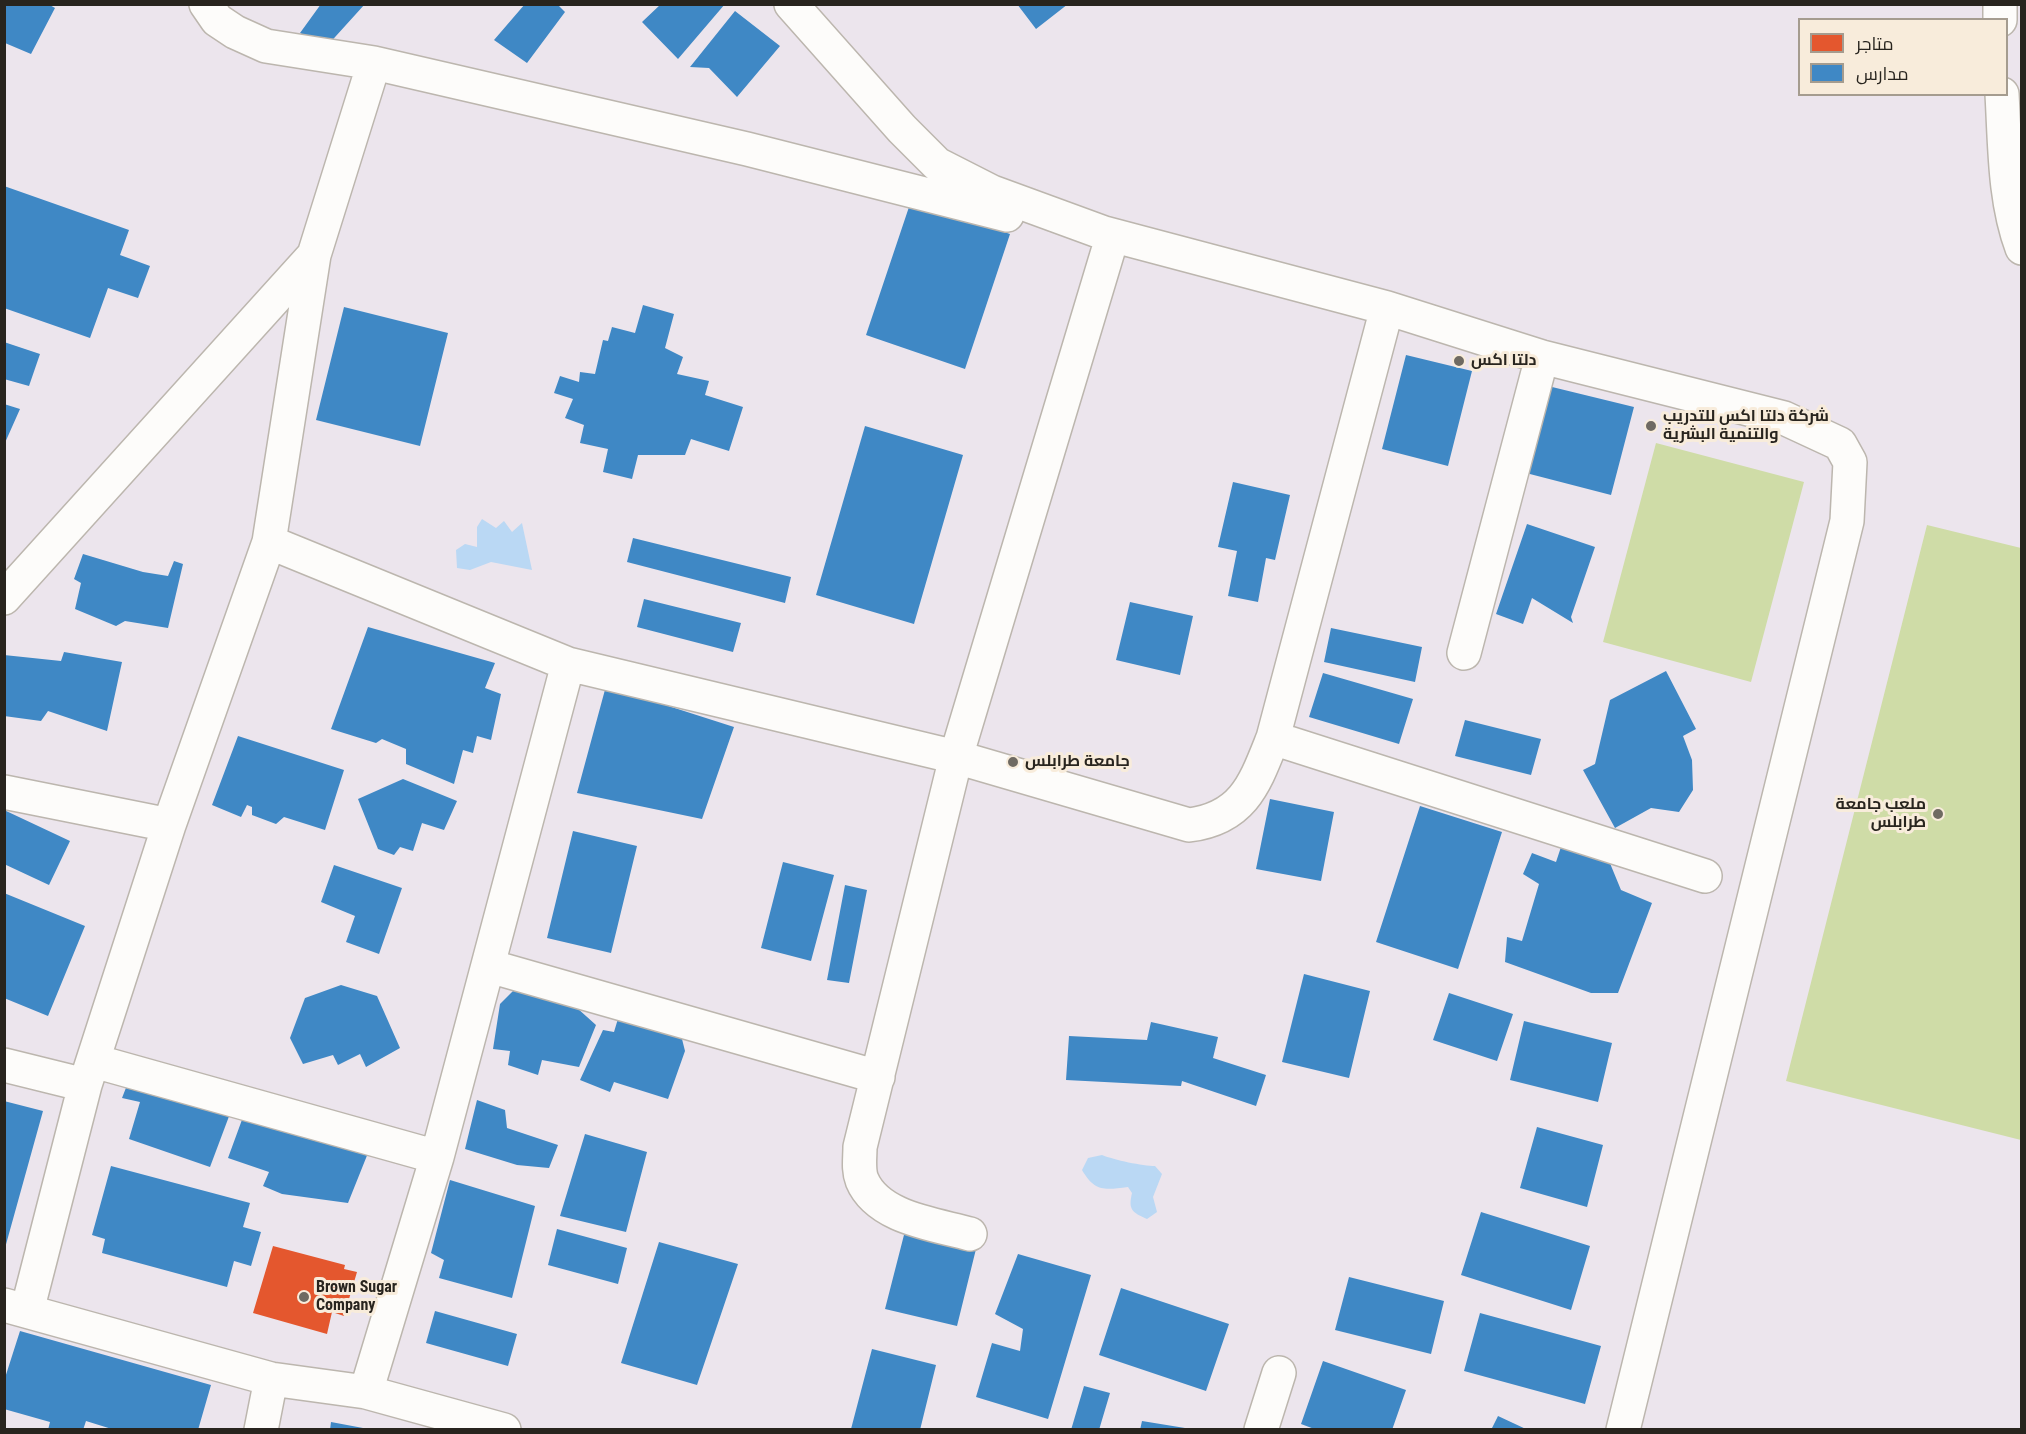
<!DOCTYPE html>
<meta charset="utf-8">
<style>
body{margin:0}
#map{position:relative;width:2026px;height:1434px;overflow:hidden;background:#f2ebe1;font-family:"Roboto Condensed",Cairo,sans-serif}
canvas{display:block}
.frame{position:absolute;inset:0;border:6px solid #28241e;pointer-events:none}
.legend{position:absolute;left:1798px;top:18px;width:210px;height:78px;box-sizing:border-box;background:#f8ecdb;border:2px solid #a59c8f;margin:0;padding:8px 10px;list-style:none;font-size:18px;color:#28241e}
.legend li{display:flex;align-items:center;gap:12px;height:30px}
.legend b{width:30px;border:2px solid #a59c8f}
</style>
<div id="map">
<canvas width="2026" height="1434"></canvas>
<div class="frame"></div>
<ul class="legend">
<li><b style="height:16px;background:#e4572e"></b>متاجر</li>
<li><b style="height:16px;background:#3f88c5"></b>مدارس</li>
</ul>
</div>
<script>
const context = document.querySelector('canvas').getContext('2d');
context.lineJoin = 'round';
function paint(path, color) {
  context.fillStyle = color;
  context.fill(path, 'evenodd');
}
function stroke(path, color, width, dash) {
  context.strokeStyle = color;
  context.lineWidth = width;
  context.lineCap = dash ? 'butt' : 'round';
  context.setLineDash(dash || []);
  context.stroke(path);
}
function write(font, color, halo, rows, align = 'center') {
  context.font = font + ' "Roboto Condensed",Cairo,sans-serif';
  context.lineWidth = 6;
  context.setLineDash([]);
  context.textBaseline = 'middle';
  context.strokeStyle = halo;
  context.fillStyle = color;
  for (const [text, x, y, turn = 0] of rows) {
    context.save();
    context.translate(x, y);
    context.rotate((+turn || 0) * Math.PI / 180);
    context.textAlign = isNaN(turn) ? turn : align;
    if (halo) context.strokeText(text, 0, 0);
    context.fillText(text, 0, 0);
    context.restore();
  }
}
const education = new Path2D(`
 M5,5h2016v1424l-2016,1zM1800,20h206v74h-206z`);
const green = new Path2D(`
 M1656,443l148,39 -53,200 -148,-40z
 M1927,525l94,23v592l-235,-59z`);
const water = new Path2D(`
 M482,519l14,9 8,-7 8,11 10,-9 10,47 -41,-8 -21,8 -13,-2 -1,-18 9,-6 12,3v-20z
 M1102,1155c12,5 41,11 53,11l7,8 -9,23 4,15 -10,7c-15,-7 -19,-9 -15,-26l-4,-6c-24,3 -33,5 -46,-17l6,-12z`);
const shops = new Path2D(`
 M273,1246l72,19 -1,4 13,3 -13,44 -12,-4 -5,22 -74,-21z`);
const schools = new Path2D(`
 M5,4h43l7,4 -24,46 -26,-11z
 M321,4h44l-39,43 -26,-14z
 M525,4h32l8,8 -38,51 -33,-23z
 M661,4h64l-47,55 -36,-37z
 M1017,4h51l-32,25z
 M735,11l45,35 -43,51 -28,-29 -19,-1z
 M4,186l125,44 -9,25 30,11 -12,32 -30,-10 -18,50 -86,-30z
 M911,201l99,33 -45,135 -99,-34z
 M643,305l31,9 -9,34 18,9 -6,17 32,7 -4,14 38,12 -14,44 -38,-12 -6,16h-47l-6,24 -29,-7 5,-23 -28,-6 4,-18 -19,-7 8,-19 -19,-6 6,-17 19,6 1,-10 15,2 8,-34 5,1 4,-14 23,6z
 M344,307l104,26 -28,113 -104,-26z
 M4,342l36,12 -11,32 -25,-7z
 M1406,355l66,16 -24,95 -66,-17z
 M1548,386l86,21 -23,88 -85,-22z
 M4,404l16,5 -16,36z
 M865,426l98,29 -49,169 -98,-29z
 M1233,482l57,13 -15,65 -9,-2 -8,44 -30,-6 9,-45 -19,-4z
 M1527,524l68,23 -24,70 2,6 -41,-25 -9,26 -27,-10z
 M633,538l158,39 -6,26 -158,-41z
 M83,554l60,18 25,4 6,-15 9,3 -15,64 -43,-7 -9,5 -41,-17 6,-26 -7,-4z
 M644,599l97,24 -8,29 -96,-25z
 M1130,602l63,14 -13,59 -64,-15z
 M368,627l127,36 -10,25 16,6 -10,46 -14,-4 -4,17 -10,-3 -9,34 -48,-20v-15l-24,-10 -6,4 -45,-14z
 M1331,628l91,19 -7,35 -91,-20z
 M64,652l58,10 -15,69 -59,-20 -7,10 -37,-5v-61l57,6z
 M1666,671l30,58 -13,7 9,24 1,30 -14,22 -28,-4 -36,20 -32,-58 12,-6 15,-64z
 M1323,673l90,26 -14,45 -90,-27z
 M606,686l128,41 -32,92 -125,-26z
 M1465,720l76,19 -10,36 -76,-19z
 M238,736l106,34 -19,60 -41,-13 -8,7 -24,-9v-8l-5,-2 -6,12 -29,-12z
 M403,779l54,22 -13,29 -22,-7 -9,28 -13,-4 -6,8 -16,-6 -20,-50z
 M1270,799l64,13 -13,69 -65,-12z
 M1420,806l82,26 -44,137 -82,-27z
 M4,810l66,31 -21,44 -45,-21z
 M573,831l64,15 -26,107 -64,-15z
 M1561,847l46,9 14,34 31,13 -34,90h-27l-86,-31 2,-25 15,4 17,-57 -16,-10 9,-21 24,9z
 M783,862l51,13 -23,86 -50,-13z
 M334,865l68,23 -23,66 -33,-12 9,-26 -34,-14z
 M845,885l22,5 -18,93 -22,-3z
 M4,893l81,33 -37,90 -44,-18z
 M1304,974l66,17 -21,87 -67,-16z
 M341,985l36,11 23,52 -34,19 -6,-13 -22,11 -5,-10 -30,9 -13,-26 15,-40z
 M517,987l50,12 29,26 -17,42 -37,-7 -4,15 -30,-10 2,-14 -17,-2 7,-45z
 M1449,993l64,21 -16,47 -64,-21z
 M620,1012l60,19 5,20 -17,48 -54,-17 -4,10 -30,-12 23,-50 11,2z
 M1524,1021l88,22 -14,59 -88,-22z
 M1151,1022l67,15 -5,21 53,17 -10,31 -74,-25 -1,5 -115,-6 3,-44 78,4z
 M129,1080l102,31 -21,56 -81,-28 11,-37 -18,-4z
 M477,1100l28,10 2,18 51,17 -9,23 -32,-3 -52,-16z
 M4,1101l39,10 -38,137h-1z
 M243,1117l125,36 -20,50 -66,-9 -19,-8 6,-14 -41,-14z
 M1537,1127l66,18 -16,62 -67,-19z
 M585,1134l62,18 -21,80 -66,-16z
 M111,1166l139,37 -7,24 18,5 -10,34 -17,-5 -7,26 -125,-34 3,-14 -13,-4z
 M450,1180l85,26 -23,92 -73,-20 5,-18 -13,-7z
 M1481,1212l109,34 -19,64 -110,-35z
 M557,1229l70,19 -9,36 -70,-19z
 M905,1231l71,18 -19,77 -72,-17z
 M659,1242l79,22 -41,121 -76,-22z
 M1018,1254l73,21 -43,144 -72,-22 16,-54 28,8 3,-22 -28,-15z
 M1349,1277l95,24 -13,53 -96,-24z
 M1121,1288l108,36 -23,67 -107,-36z
 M435,1311l82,23 -9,32 -82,-23z
 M1480,1313l121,33 -16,58 -121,-33z
 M20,1331l191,54 -13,45h-83l-29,-9 -3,9h-35l2,-8 -46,-13v-28z
 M872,1349l64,16 -16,65 -69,-1z
 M1323,1361l83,29 -14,40h-75l-16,-6z
 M1084,1386l26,7 -11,37h-28z
 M1498,1416l30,14h-37z
 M1142,1421l43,7v2h-45z
 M331,1422l32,6v2h-33z`);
const minor = new Path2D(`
 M206,4l11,16 18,12 31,14 108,17 373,86 260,66
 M791,4l111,125 35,35 55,28 112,41 283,75 155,49 242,61 56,26 10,18 -3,59 -224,909
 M2000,20v-16
 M2002,94c3,51 2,106 20,154
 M269,542l299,122 388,93 233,68c55,-7 66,-42 84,-87l114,-430
 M4,598l310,-343
 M1464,653l78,-296
 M1273,738l432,138
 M4,792l165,33
 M489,966l389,111
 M94,1061l343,96
 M4,1065l81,20
 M970,1234c-36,-10 -92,-16 -108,-54 -4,-10 -2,-22 -2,-33l96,-390 155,-516 -7,-8
 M4,1305l267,74 95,13 138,38
 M27,1311l58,-226 84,-260 100,-283 45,-287 60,-192
 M366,1392l71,-235 131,-493
 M261,1430l10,-51
 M1261,1430l18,-57`);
const markers = [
 [1459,361,6,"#6f6a62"],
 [1651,426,6,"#6f6a62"],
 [1013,762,6,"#6f6a62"],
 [1938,814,6,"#6f6a62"],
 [304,1297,6,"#6f6a62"]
];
const poiNames = [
 ["دلتا اكس",1471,361],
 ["شركة دلتا اكس للتدريب",1663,417],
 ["والتنمية البشرية",1663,435],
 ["جامعة طرابلس",1025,762],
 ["ملعب جامعة",1926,805,"right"],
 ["طرابلس",1926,823,"right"],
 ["Brown Sugar",316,1288],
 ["Company",316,1306]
];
paint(education, '#ece5ed');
paint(green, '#cfdca7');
paint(water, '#bad8f4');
paint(shops, '#e4572e');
paint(schools, '#3f88c5');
stroke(minor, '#bcb6ae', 36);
stroke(minor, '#fdfcfa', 33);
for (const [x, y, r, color] of markers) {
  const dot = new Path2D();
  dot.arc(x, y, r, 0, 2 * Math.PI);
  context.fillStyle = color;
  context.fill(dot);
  stroke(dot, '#f8ecdb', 2);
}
write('bold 16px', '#28241e', '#f8ecdb', poiNames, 'left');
</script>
